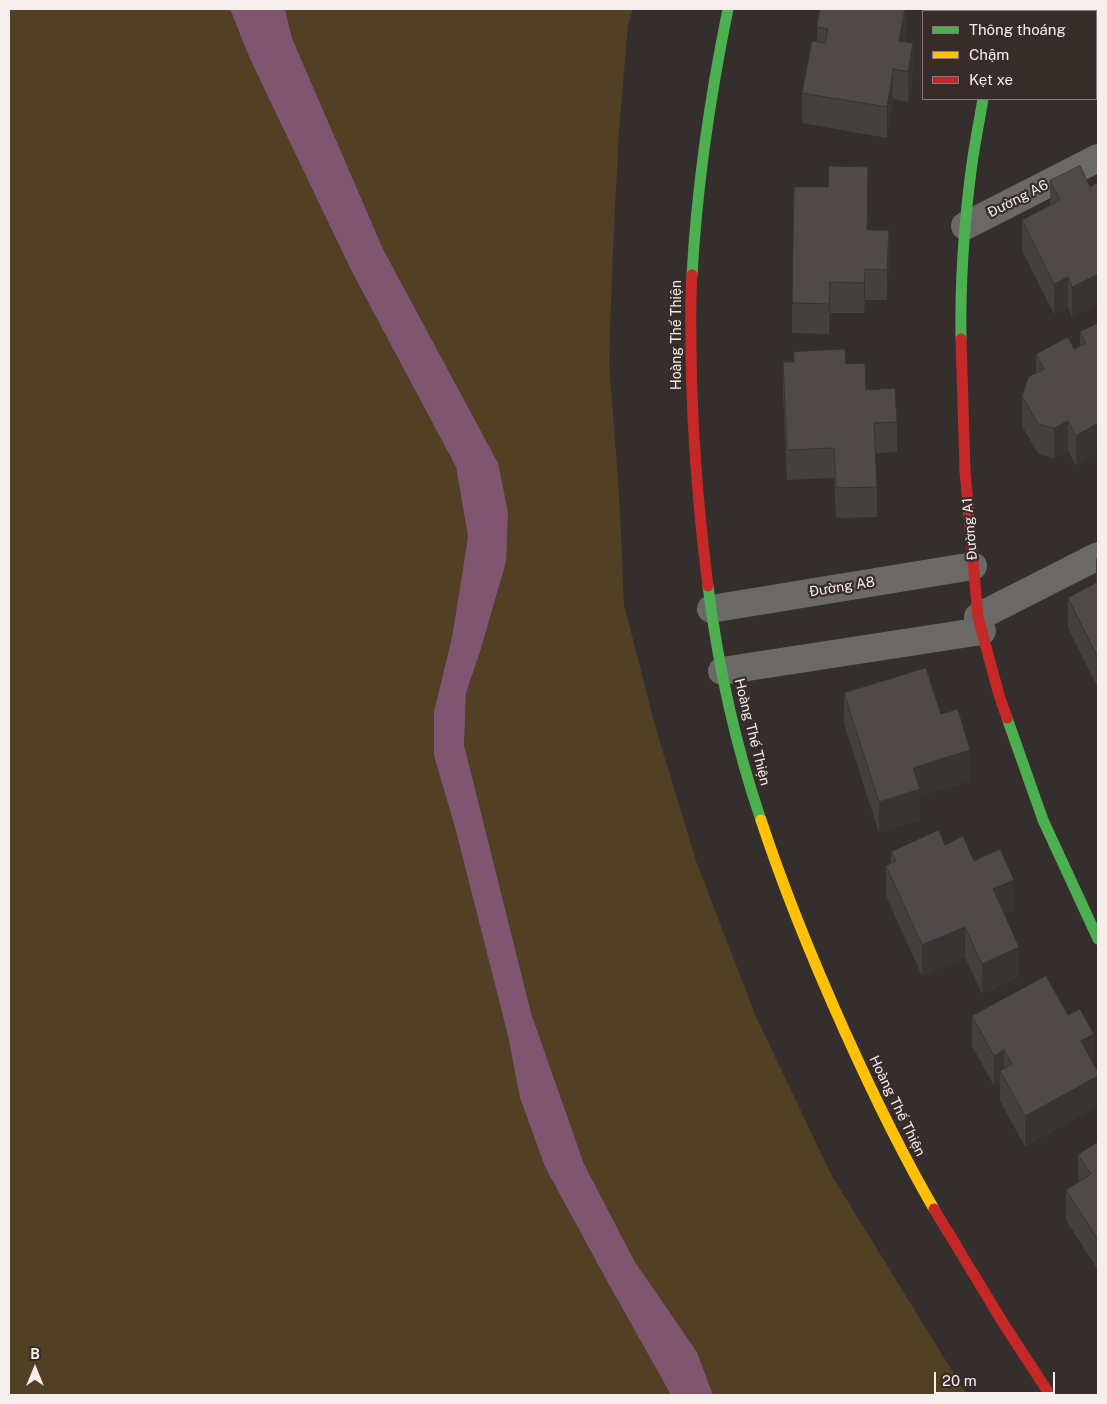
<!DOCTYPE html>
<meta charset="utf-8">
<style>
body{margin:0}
#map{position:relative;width:1107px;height:1404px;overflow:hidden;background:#342e2d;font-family:"Public Sans",sans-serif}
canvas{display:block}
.frame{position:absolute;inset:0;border:10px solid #f5eeec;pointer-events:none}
.legend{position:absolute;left:922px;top:10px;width:175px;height:90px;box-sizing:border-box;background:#372c2a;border:1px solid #837a78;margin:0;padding:6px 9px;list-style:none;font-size:15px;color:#f5eeec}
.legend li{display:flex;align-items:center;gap:10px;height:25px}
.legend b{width:25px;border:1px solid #837a78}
.north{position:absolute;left:10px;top:1344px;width:50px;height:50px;-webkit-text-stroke:4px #372c2a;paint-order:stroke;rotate:0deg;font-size:14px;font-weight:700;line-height:20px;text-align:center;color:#f5eeec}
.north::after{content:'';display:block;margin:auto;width:18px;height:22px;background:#f5eeec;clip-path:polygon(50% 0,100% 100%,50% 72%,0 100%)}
.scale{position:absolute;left:934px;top:1372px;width:121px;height:22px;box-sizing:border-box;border:2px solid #f5eeec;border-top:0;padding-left:6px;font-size:15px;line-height:18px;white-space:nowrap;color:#f5eeec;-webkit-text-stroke:4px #372c2a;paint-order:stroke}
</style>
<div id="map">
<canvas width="1107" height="1404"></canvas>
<div class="frame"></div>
<ul class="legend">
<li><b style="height:6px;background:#4caf50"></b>Thông thoáng</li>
<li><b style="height:6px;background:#ffc107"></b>Chậm</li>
<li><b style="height:6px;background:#c62828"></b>Kẹt xe</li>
</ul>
<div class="north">B</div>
<div class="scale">20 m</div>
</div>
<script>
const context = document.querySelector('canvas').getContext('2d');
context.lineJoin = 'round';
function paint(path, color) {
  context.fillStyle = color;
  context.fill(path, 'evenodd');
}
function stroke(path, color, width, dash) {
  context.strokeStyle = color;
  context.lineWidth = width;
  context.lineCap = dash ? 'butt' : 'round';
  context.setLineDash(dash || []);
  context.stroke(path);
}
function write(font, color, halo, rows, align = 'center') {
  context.font = font + ' "Public Sans",sans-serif';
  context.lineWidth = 4.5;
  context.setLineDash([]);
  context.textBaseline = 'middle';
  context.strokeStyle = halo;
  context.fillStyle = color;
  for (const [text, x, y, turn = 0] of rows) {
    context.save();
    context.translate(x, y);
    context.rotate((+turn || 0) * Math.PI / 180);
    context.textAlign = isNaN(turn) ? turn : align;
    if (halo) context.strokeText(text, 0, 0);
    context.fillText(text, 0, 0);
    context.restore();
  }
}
const green = new Path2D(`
 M9,9h221l20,50 101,211 105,197 12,70 -16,100 -18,74v45l22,75 52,205 12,62 25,69 62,114 64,114h-662z
 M285,9h348l-5,16 -9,105 -6,118 -4,114 10,131 5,112 32,124 40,132 60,156 76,159 135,219h-254l-16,-43 -62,-90 -51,-98 -53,-151 -67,-268 2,-52 14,-41 26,-90 -8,-99 -115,-214 -91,-211z`);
const water = new Path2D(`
 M230,9h55l7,29 91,211 115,214 10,49 -2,50 -26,90 -14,41 -2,52 67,268 53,151 51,98 62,90 16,43h-42l-64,-114 -62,-114 -25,-69 -12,-62 -52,-205 -22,-75v-45l18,-74 16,-100 -12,-70 -105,-197 -101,-211z`);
const street = new Path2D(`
 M1005,11l1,-2
 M965,226l133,-68
 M711,609l262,-43
 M978,617l120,-61
 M722,671l260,-40`);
const fast = new Path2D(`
 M692,275c5,-90 18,-178 36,-266
 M961,339c-1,-57 3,-113 10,-168 3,-24 8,-48 12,-72
 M708,586c10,79 27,158 53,234
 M1007,718l36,102 55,119`);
const slow = new Path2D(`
 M761,820c24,73 53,143 84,212 27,60 56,120 89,177`);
const jam = new Path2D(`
 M692,275c-2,25 -1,51 -1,76 1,78 7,157 17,235
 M961,339l4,132 13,146 21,78 8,23
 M934,1209l71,117 45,69`);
const wall = new Path2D(`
 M907,9v18l-2,15 8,32 -5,28 -15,-3 -6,39 -85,-15v-30l15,-51v-15z
 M1058,9h40v40l-2,1v-39h-38z
 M1050,181l40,6 8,-5v122l-26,13 -4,-10 -14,7 -32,-64v-30l28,-15z
 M868,198l-1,32 22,31 -2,39h-22l-1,13h-34l-1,21 -37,-1v-30z
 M1098,323l-22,143 -8,-15 -14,7 -16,-4 -16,-28v-30l14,-23v-19l38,-5 6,-3v-14z
 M794,352l52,12 20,26 31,32v30l-22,1 2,34v30l-41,1 -2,-40 -47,2 -4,-87v-31h11z
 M1098,558v130l-30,-60v-30l28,-15v-24z
 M844,693l97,21 29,67 -50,15v24l-41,13 -35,-109z
 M945,845l29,16 40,49 -10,4 15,63 -37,17 -17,-37 -43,19 -36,-80v-30l5,-2v-12z
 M1046,976l-21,171 -25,-46v-18l-6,3 -22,-40v-30z
 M1098,1142v128l-32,-50v-30l12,-8v-27z`);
const shadedWall = new Path2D(`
 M905,9h2v18l-8,44v-30z
 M1098,19v30l-2,1v-30z
 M913,43v31l-5,28v-30z
 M893,69v30l-6,39v-31z
 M868,167v31l-1,62v-30z
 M889,230v31l-2,39v-30z
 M865,269v31l-1,13v-30z
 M1098,274v30l-26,13v-30z
 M1068,277v30l-14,7v-30z
 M830,282v31l-1,21v-30z
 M1068,421v30l-14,7v-30z
 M1098,423v30l-22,13v-30z
 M970,750v31l-50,15v24l-41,13v-31l34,-34z
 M1014,880v30l-21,9v-30z
 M965,927v30l-43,19v-31z
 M1019,947v30l-37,17v-30z
 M1094,1034v30l-13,-23z
 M1004,1050v29l-4,-8v12l-6,3v-30z
 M1098,1076v31l-73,40v-31z`);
const building = new Path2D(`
 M820,9h85l-6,32 14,2 -5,29 -15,-3 -6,38 -85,-14 10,-52 13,2 3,-14 -11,-2z
 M1064,9h34v10l-2,1v-9h-31z
 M829,166l39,1 -1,63h22l-2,40 -22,-1 -1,14 -34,-1 -1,22 -37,-1 2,-116h34z
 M1080,166l10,21 8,-5v92l-26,13 -4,-10 -14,7 -32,-64 38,-20 -10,-19z
 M1098,323v100l-22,13 -8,-15 -14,7 -16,-4 -16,-28 6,-19 16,-8 -8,-15 32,-17 6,12 12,-6 -6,-11z
 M845,349l1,15 19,-1 1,27 29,-2 2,34 -23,1 3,64 -41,1 -2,-40 -47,2 -4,-88h11v-10z
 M1098,582v76l-30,-60z
 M926,668l15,46 17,-5 12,41 -57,18 7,21 -41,13 -35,-109z
 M939,830l6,15 18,-9 11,25 26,-12 14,31 -21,9 26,58 -37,17 -17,-37 -43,18 -36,-79 10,-5 -5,-9z
 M1046,976l22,39 12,-6 14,25 -13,7 17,31v4l-73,40 -25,-45 12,-7 -8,-14 -10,6 -22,-40z
 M1098,1142v98l-32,-50 25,-16 -13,-19z`);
const streetNames = [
 ["Đường A6",1018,199,-27],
 ["Hoàng Thế Thiện",677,335,-90],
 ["Đường A1",970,529,-95],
 ["Đường A8",842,587,-9],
 ["Hoàng Thế Thiện",752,732,76],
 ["Hoàng Thế Thiện",897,1106,64]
];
paint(green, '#514024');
paint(water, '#7f5570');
stroke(street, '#6a6968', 28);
stroke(fast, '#4caf50', 11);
stroke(slow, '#ffc107', 11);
stroke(jam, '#c62828', 11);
paint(wall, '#44403f');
paint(shadedWall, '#373433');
paint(building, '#4f4a49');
stroke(building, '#373433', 1);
write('14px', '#f5eeec', '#372c2a', streetNames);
</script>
